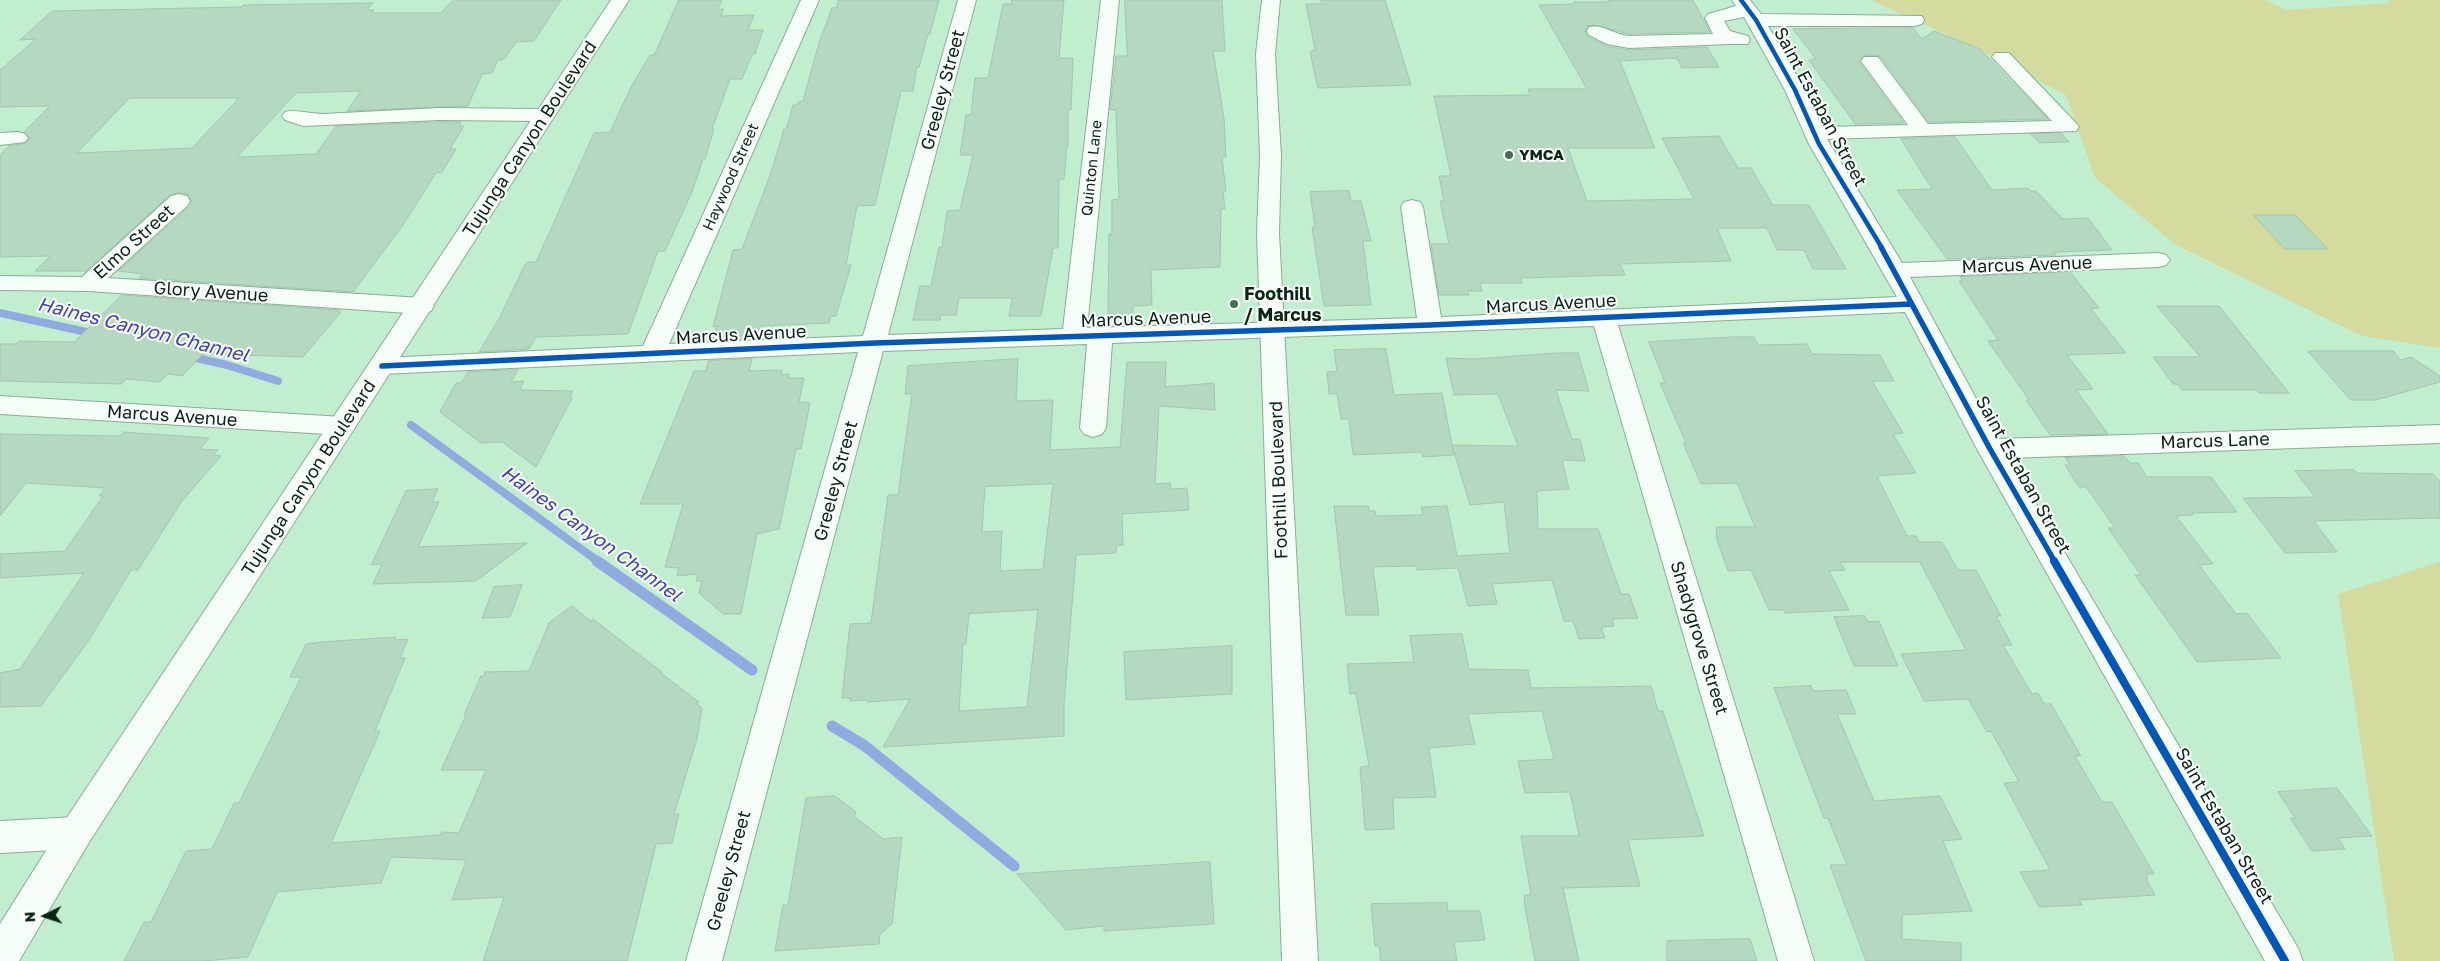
<!DOCTYPE html>
<style>
body{margin:0}
#map{position:relative;width:2440px;height:961px;overflow:hidden;background:#c2eed0;font-family:"Golos Text",sans-serif}
canvas{display:block}
.north{position:absolute;left:20px;top:891px;width:50px;height:50px;-webkit-text-stroke:4px #fff;paint-order:stroke;rotate:266deg;font-size:14px;font-weight:700;line-height:20px;text-align:center;color:#062714}
.north::after{content:'';display:block;margin:auto;width:18px;height:22px;background:#062714;clip-path:polygon(50% 0,100% 100%,50% 72%,0 100%)}
</style>
<div id="map">
<canvas width="2440" height="961"></canvas>
<div class="north">N</div>
</div>
<script>
const context = document.querySelector('canvas').getContext('2d');
context.lineJoin = 'round';
function paint(path, color) {
  context.fillStyle = color;
  context.fill(path, 'evenodd');
}
function stroke(path, color, width, dash) {
  context.strokeStyle = color;
  context.lineWidth = width;
  context.lineCap = dash ? 'butt' : 'round';
  context.setLineDash(dash || []);
  context.stroke(path);
}
function write(font, color, halo, rows, align = 'center') {
  context.font = font + ' "Golos Text",sans-serif';
  context.lineWidth = 4;
  context.setLineDash([]);
  context.textBaseline = 'middle';
  context.strokeStyle = halo;
  context.fillStyle = color;
  for (const [text, x, y, turn = 0] of rows) {
    context.save();
    context.translate(x, y);
    context.rotate((+turn || 0) * Math.PI / 180);
    context.textAlign = isNaN(turn) ? turn : align;
    if (halo) context.strokeText(text, 0, 0);
    context.fillText(text, 0, 0);
    context.restore();
  }
}
const green = new Path2D(`
 M1871,0h395l20,10 104,-7 -1,-3h51v348l-78,-12 -186,-91 -81,-67 -29,-83 -88,-46z
 M2440,562v399h-46l-56,-367z`);
const streamFar1 = new Path2D(`
 M0,313l95,21
 M188,356l39,9 51,16
 M411,425l188,137`);
const stream = new Path2D(`
 M597,561l155,109
 M832,726l33,20 149,120`);
const building = new Path2D(`
 M454,0h107l-27,41 -17,1 -14,18h-5l-6,13 -10,1 -14,32 -121,5 14,-20 -65,2 -59,64 79,-3 20,-28 103,-4h22l-2,4h5l-14,23h6l-14,23 -6,1 -33,52 -50,67 -214,-14 4,-4 -25,-3 71,-64 3,-5 -3,-7 -10,-3 -9,3 -84,76h-51l15,-15 -50,1v-102l9,-9 17,-3 4,-5 -6,-6 26,-26 -50,1v-37l36,-31 -16,1 32,-29 189,-4 2,-2 130,-2 -6,7h7l-2,3h68zM130,98h109l-47,50 -115,5z
 M679,0h43l-5,10 6,-1 -2,7 33,-1 -6,15h15l-8,24 -3,1 -10,24h-12l-18,50h2l-9,30h-2l-11,33 -27,59h-7l-30,83 -92,3 -7,12 -50,3 21,-35 24,-51 4,-4h8l58,-129 16,-1 21,-45 19,-32h4z
 M839,0h100l-9,34h-2l-9,33h-2l-4,24h-12l-26,114 -18,1 -11,59h5l-15,51h-5l-2,7 -69,3 -3,12 -44,2 4,-14 -4,1 20,-77 9,-1 29,-76 13,-44 3,-2 6,-22h4l1,-3 5,-1 16,-58 13,-35h4z
 M1012,0h52l-5,58h14l-2,52h-3v37h-1l-3,32 -5,1 -1,68h-5l-12,68h-32l3,-18h-53l-3,17h-15l-1,5h-27l7,-34h11l8,-39h3l5,-36 13,-1 13,-55h-13l6,-40h5l4,-37h13l15,-74h8z
 M1125,0h97l3,51h-12l11,67 2,39h-4l4,34h-3l2,18h-4l-1,58 -69,3 1,35 -19,1v8l-25,1 1,-81h3v-34l7,-1 -3,-89h-6l6,-54h11z
 M1321,0h64l26,85 -93,3 -8,-36 5,-3 -9,-45h16z
 M1608,0h85l17,32 -81,2 -35,-9 -7,1 -2,6 3,5 18,9 23,4 78,-3 12,20 -37,1 -5,-10 -57,3 35,87h-87l19,53 107,-2 -32,-61 57,-2 19,32h13l22,37h36l37,64h-33l-9,-19h-27l-10,-22h-50l14,33 -111,3 5,11 -104,3 1,5h-42l2,8h-14l1,4h-30l-8,-51h18l-9,-43h4l-5,-25h12l-17,-80 96,-1 -2,-6h59l-48,-84 36,-1 -1,-2h35z
 M1913,28l9,11 12,-8 46,18 68,70 -119,3 -49,-66 -16,-1 -5,7 45,61 -49,1 -46,-64 7,-1 -23,-30z
 M2061,133l8,9 -30,1 -8,-9z
 M1955,137l37,53 36,-2 3,3h5l27,28 25,-1 24,32 -58,2 2,3 -109,4 -50,-69 35,-1 -31,-50z
 M1349,191l2,10h10l10,40h-8l8,64 -47,1 -12,-79h3l-5,-35z
 M2254,215h41l33,34h-43z
 M2070,272l29,36 -8,1 35,44 -59,2 26,34 -17,1 32,44 -58,1 -24,-35h3l-41,-59 10,-1 -39,-59h4l-3,-4z
 M122,295l217,15 -1,2h3l-38,45 -100,-3 -21,22 -14,-2 -8,8 -34,-3 -4,5 -122,-3v-37h16l3,-3 55,1z
 M2157,306h62l70,87h-30l-2,-3h-75l-5,-6h-4l-20,-27h47z
 M1731,337h23l4,8 49,-1 5,10 68,1 14,26h-22l31,52 -10,1 23,39 -39,3 30,60h9l3,6h23l16,28h18l25,46h-5l16,29h-9l29,49 6,-1 6,11h7l30,52h-6l27,46h10l42,72h-8l2,4 -2,1 9,16 -76,5 3,5 -43,2 -19,-35 30,-2 -46,-87 15,-1 -28,-51 -4,1 -19,-33 -44,2 -23,-47 65,-4 -46,-88h-80l5,8 -16,1 20,39 -64,3 -1,-3h-15l-18,-40 -23,1 -11,-31 -1,-13h39l-18,-44 -36,1 -18,-41h3l-26,-60h5l-16,-41z
 M1386,349l8,46 48,-2 12,62 -31,2 -1,-5 -69,3 -4,-36h-8l-4,-25h-8l-2,-22 10,-1 -3,-21z
 M2308,351h85l8,9 10,-3 29,19v6l-64,18h-25z
 M1557,353h21l11,38 -33,-1 16,49h8l5,22 -23,-1 7,29 -32,2 1,38h60l23,65h8l9,24 -26,1 2,7 -13,1 4,11 -26,1 -6,-18h-9l-12,-41 -60,4 5,20 -29,2 -10,-38 -41,2 -1,-4 -43,1 6,48h-33l-12,-109h34l1,5h6l1,5 47,-1 -2,-8 26,-1 10,50 53,-3 -6,-51 -34,3 -18,-60 66,1 -20,-52 -44,1 -8,-37 28,1z
 M752,359l-3,12 33,-1 -1,5 8,-1 -1,4h16l-5,24 11,1 -9,46h-5l-17,80 -22,5 -16,80h-18l-24,-21 3,-12h-6l2,-7 -21,2 2,-8 -14,-1 18,-63h-43l54,-133h12l2,-10z
 M1018,359l-2,42 37,-1 -3,50 70,-3 7,-85h39l-1,25 49,-4 1,27 -56,-4 -4,78 15,-1 1,6 16,-1 2,22 -67,4 1,31 -7,1v7l-40,2 -12,149v32l-181,11 27,-48 -43,3 1,-2 -18,1v-3h-8l8,-74 21,-1 17,-128h10l14,-101h-7l3,-28zM1053,484l-10,85 -43,2 2,-40 -20,1 3,-45zM1038,610l-11,97 -68,4 4,-67h3l3,-30z
 M518,370l-7,12 13,-1 -4,9 53,1 -3,7h2l-36,69 -34,-25 -21,1 -41,-31 16,-29h5l7,-11z
 M124,432l85,6 -9,11 18,1 -5,5 8,1 -39,45 -44,69h-7l-42,70 -48,66 -41,1v-34l20,-4 64,-96 -84,5v-24l65,-3 38,-55h-4l6,-8 -79,-5 -26,33v-82l120,2z
 M2124,456l6,7h8l9,14h64l26,35 -45,1 1,2 -17,1 37,48 -14,1 37,49 11,-1 34,45 -84,4 -62,-87h6l-33,-47h7l-29,-41h-7l-14,-22h5l-5,-7z
 M2354,470l3,3 76,1 7,8v36l-126,3 23,31 -52,1 -42,-55 72,-1 -20,-26z
 M438,489l-6,13h7l-21,45 109,-4 -51,38 -103,3 9,-20 -11,1 35,-74z
 M522,585l-12,32 -28,1 12,-31z
 M572,606l19,15 2,-2 69,53 -1,1 38,29 -2,2 5,4 -5,31 -23,75h5l-7,29 -16,1 -29,117h-144l21,-64 -52,3 14,-40 -75,-3 -10,26 -104,9 -29,65 -44,4h-80l20,-39h7l35,-71 26,-2 22,-46h5l62,-126h-11l16,-33 15,-2 75,-5 -1,3 13,-1 -8,19h5l-30,73h5l-49,112 109,-8 2,-3 17,1 27,-63h-45l25,-55h-2l17,-39h3l1,-4 44,-1 20,-48z
 M1865,616l3,6 11,-1 19,45h-44l-20,-49z
 M1462,634l7,35 59,1 3,18 120,-2 7,25h5l41,125 -76,4 12,46 -77,2 16,73h-44l-10,-54 -1,-12h7l-10,-59h58l-9,-44 -45,1 -7,-32 36,-2 -12,-48 -74,3 7,30 -46,4 7,49 -43,1 1,31 -29,1 -5,-63 9,-1 -13,-73 -6,1 -3,-30 67,-2 -4,-26z
 M1232,646v48l-106,6 -2,-48z
 M1811,686l2,5 33,-1 10,24h-19l37,87 66,-5 22,43 -19,2 29,70 -70,4v24l59,4v18h-95l-36,-96h17l-19,-47h-4l-50,-130z
 M2337,788l35,48 -34,2 7,11 -33,2 -22,-33h5l-17,-26z
 M835,796l21,16 -2,4 29,23 19,-2 -10,87 -12,10 -1,10 -104,7 8,-46h5l18,-107z
 M1210,862l4,62 -110,7v-5l-38,4 -49,-56z
 M1447,903l1,8h32l5,29 -31,2 3,19h-76l-2,-15h-4l-4,-42z
 M1750,939l7,22h-90v-20z`);
const minor = new Path2D(`
 M801,0h18l-150,344 194,-8 95,-336h18l-88,335 175,-6 38,-329h18l-32,328 330,-10 -16,-111 3,-5 8,-2 8,2 3,5 18,110 456,-20 -88,-153 -24,-54 -41,-73 -20,4 6,10 18,5 2,4 -2,4h-18l-101,4 -22,-4 -18,-9 -2,-4 2,-4c14,-3 26,8 40,9l84,-2 -8,-16 3,-4 28,-8 -4,-6h18l11,14 161,2 2,4 -2,4 -7,2h-147l37,64 17,37 86,-2 -47,-64 3,-4h14l50,67 124,-3 -60,-64 3,-4h14l67,70 3,4 -3,4 -249,8 75,124 256,-10 8,2 4,5 -4,5 -8,2 -248,10 88,162 442,-14v18l-431,15 289,490 5,13h-38l-288,-512 -72,-137 -287,13 196,636h-36l-184,-635 -482,17 -6,85 -4,6 -9,3 -9,-3 -4,-6 7,-84 -204,7 -161,610h-36l172,-609 -476,22 -9,-2 -4,-6 4,-6 9,-2 261,-12z
 M439,108l105,1 7,2 3,4 -3,4 -7,2 -105,-1 -136,6 -18,-6 -3,-4 3,-4c10,-3 26,2 38,2z
 M18,132l7,2 3,4 -3,4 -25,3v-12z
 M179,194l8,2 3,5 -3,5 -79,72 314,20 9,3 3,5 -3,5 -9,3 -334,-23 -88,-1v-14l82,1 89,-81z
 M0,396l343,21 9,3 4,6 -4,6 -9,3 -343,-21z
 M76,817l12,5 5,11 -5,11 -12,5 -76,4v-32z`);
const major = new Path2D(`
 M611,0h18l-541,844 -69,117h-19v-37l64,-102z
 M1262,0h18l-5,54 6,102 -2,77 39,728h-36l-25,-728 3,-77 -4,-102z`);
const cyclewayFar2 = new Path2D(`
 M1741,0l15,20 39,70 24,54 63,104`);
const cyclewayFar1 = new Path2D(`
 M1881,247l109,202 65,113
 M382,366l493,-23 555,-18 481,-21`);
const cycleway = new Path2D(`
 M2054,561l231,400`);
const markers = [
 [1509,155,5,"#486d56"],
 [1234,304,5,"#486d56"]
];
const farPoinames = [
 ["YMCA",1519,155]
];
const farStreetnames = [
 ["Quinton Lane",1092,168,-84],
 ["Haywood Street",731,177,-66]
];
const streetNames = [
 ["Greeley Street",943,90,-75],
 ["Saint Estaban Street",1820,107,62],
 ["Tujunga Canyon Boulevard",530,139,-57],
 ["Elmo Street",134,242,-42],
 ["Marcus Avenue",2027,265,-2],
 ["Glory Avenue",211,292,4],
 ["Marcus Avenue",1551,304,-3],
 ["Marcus Avenue",1146,319,-2],
 ["Marcus Avenue",741,335,-3],
 ["Marcus Avenue",172,416,4],
 ["Marcus Lane",2215,441,-2],
 ["Saint Estaban Street",2023,475,61],
 ["Tujunga Canyon Boulevard",309,478,-57],
 ["Foothill Boulevard",1279,480,-92],
 ["Greeley Street",836,481,-75],
 ["Shadygrove Street",1699,638,73],
 ["Saint Estaban Street",2224,826,60],
 ["Greeley Street",729,871,-75]
];
const poiNames = [
 ["Foothill",1244,294],
 ["/ Marcus",1244,315]
];
const waterNames = [
 ["Haines Canyon Channel",143,330,14],
 ["Haines Canyon Channel",591,534,36]
];
paint(green, '#d5db9e');
stroke(streamFar1, '#91aadf', 8);
stroke(stream, '#91aadf', 11);
paint(building, '#b5d8c1');
stroke(building, '#a3c5ae', 1);
stroke(minor, '#8bad96', 2);
stroke(major, '#8bad96', 2);
paint(minor, '#f6fcf8');
paint(major, '#f6fcf8');
stroke(cyclewayFar2, '#0057b8', 4.5);
stroke(cyclewayFar1, '#0057b8', 5.5);
stroke(cycleway, '#0057b8', 8);
for (const [x, y, r, color] of markers) {
  const dot = new Path2D();
  dot.arc(x, y, r, 0, 2 * Math.PI);
  context.fillStyle = color;
  context.fill(dot);
  stroke(dot, '#fff', 2);
}
write('bold 15px', '#062714', '#fff', farPoinames, 'left');
write('15px', '#062714', '#fff', farStreetnames);
write('18px', '#062714', '#fff', streetNames);
write('bold 18px', '#062714', '#fff', poiNames, 'left');
write('italic 19px', '#3a44aa', '#fff', waterNames);
</script>
